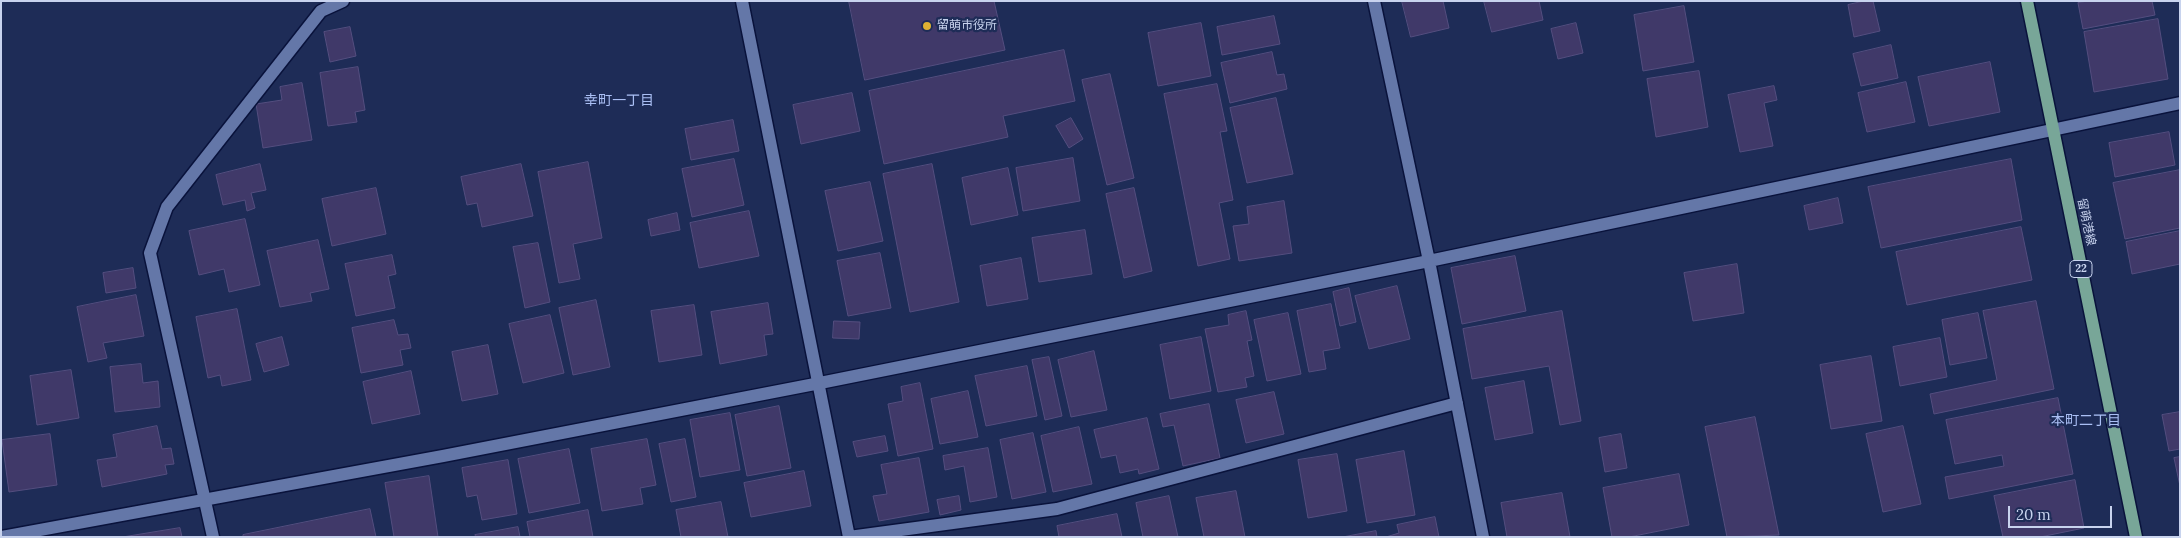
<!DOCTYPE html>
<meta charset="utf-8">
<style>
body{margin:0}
#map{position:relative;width:2181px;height:538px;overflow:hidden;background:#1e2c57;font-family:Lora,serif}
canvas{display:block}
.frame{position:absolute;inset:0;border:2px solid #c8d3ee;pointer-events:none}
.scale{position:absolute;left:2008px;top:506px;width:104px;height:22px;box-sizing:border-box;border:2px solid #c8d3ee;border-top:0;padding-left:6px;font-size:15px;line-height:18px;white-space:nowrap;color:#c8d3ee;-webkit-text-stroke:4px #1e2c57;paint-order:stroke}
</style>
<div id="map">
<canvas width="2181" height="538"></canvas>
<div class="frame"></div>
<div class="scale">20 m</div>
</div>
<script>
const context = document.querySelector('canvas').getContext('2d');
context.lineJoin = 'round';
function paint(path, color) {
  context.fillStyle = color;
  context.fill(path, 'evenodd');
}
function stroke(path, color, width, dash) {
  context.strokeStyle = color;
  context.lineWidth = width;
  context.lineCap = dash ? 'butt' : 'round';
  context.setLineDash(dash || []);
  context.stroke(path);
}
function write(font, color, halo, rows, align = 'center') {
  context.font = font + ' Lora,"Noto Sans JP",serif';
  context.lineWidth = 4.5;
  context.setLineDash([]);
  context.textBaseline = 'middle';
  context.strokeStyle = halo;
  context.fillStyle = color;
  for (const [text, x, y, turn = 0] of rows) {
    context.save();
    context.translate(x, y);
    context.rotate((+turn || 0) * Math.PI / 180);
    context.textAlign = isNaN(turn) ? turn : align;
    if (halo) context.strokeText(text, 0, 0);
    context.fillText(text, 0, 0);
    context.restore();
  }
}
const building = new Path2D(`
 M849,1h145l11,49 -140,30z
 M1402,1h41l6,27 -38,9z
 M1484,1h55l4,19 -51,12z
 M1864,1h9l7,30 -26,6 -6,-32z
 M2088,1h64l3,14 -72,14 -5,-26z
 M1684,6l10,56 -51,9 -9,-56z
 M1274,16l6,28 -58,11 -5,-28z
 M2158,19l10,60 -74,13 -10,-60z
 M1201,23l10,53 -53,10 -10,-53z
 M1576,23l7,30 -25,6 -7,-30z
 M350,27l6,29 -26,6 -6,-30z
 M1891,45l7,33 -37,8 -8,-32z
 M1064,50l11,51 -72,15 5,21 -124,27 -15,-73z
 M1272,52l5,23 7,-1 3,15 -57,14 -9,-40z
 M1990,62l10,50 -71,14 -11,-49z
 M358,67l7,43 -10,2 2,10 -29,4 -8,-53z
 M1699,71l9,56 -52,10 -9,-58z
 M1110,74l24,104 -27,7 -25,-105z
 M1906,82l9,40 -48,10 -9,-39z
 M302,83l10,57 -49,8 -7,-44 26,-4 -2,-13z
 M1217,84l10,47 -7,1 13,68 -14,3 11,56 -32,7 -34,-172z
 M1774,86l3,14 -13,3 9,43 -33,6 -12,-57z
 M852,93l8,38 -59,13 -8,-39z
 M1276,98l17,76 -46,9 -17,-75z
 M1071,118l12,21 -14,9 -13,-22z
 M733,120l6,31 -48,9 -6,-31z
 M2169,132l6,33 -60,12 -6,-34z
 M1073,158l7,43 -57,10 -7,-43z
 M734,159l10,46 -52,12 -10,-48z
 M2011,159l11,61 -141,28 -13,-61z
 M588,162l14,76 -29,6 7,35 -21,4 -21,-111z
 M260,164l6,26 -15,3 4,15 -8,3 -2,-11 -22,5 -7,-30z
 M521,164l12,52 -51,11 -5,-24 -10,2 -6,-28z
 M932,164l27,138 -49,10 -27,-138z
 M1008,168l10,47 -47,10 -9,-47z
 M2180,170v58l-55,11 -12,-56z
 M870,182l13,59 -45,10 -13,-60z
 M376,188l10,46 -54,12 -10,-47z
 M1134,188l18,83 -28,7 -18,-84z
 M1838,198l5,25 -34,7 -5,-24z
 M1284,201l8,52 -53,8 -6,-35 16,-2 -2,-17z
 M749,211l10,45 -60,12 -9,-45z
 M677,213l3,17 -29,6 -3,-16z
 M245,219l15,66 -31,7 -5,-23 -25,6 -10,-44z
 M2021,227l11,53 -125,25 -11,-53z
 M1085,230l7,44 -53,8 -7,-44z
 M2180,231v33l-48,10 -6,-32z
 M318,240l11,49 -19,4 2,8 -32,6 -13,-56z
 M538,243l12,59 -25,6 -12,-61z
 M880,253l11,55 -43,8 -11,-55z
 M392,255l4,19 -8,2 7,32 -39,8 -11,-52z
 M1515,256l11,55 -64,13 -11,-56z
 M1021,258l7,41 -41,7 -7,-40z
 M1737,264l7,49 -51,8 -9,-48z
 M133,268l3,20 -30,5 -3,-20z
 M1397,286l13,53 -41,10 -14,-53z
 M1349,288l7,34 -16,4 -7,-34z
 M136,295l8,41 -41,7 4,15 -19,4 -11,-55z
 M596,300l14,67 -37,8 -14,-67z
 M2036,301l18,88 -120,25 -4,-20 67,-14 -14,-69z
 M768,303l5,31 -9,1 3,20 -47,9 -9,-52z
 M1331,304l9,44 -17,3 3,18 -17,3 -12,-61z
 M694,305l8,50 -43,7 -8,-51z
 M237,309l14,71 -29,6 -2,-11 -12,3 -12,-61z
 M1246,311l6,29 -5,1 7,35 -9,2 2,9 -29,5 -13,-63 24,-4 -1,-10z
 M1562,311l19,110 -21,4 -11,-59 -77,13 -9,-50z
 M1288,313l13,61 -34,7 -13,-61z
 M1978,313l9,45 -37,7 -8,-45z
 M550,315l14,58 -41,10 -14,-59z
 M394,320l4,15 10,-1 3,14 -11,2 3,15 -42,8 -9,-45z
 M834,321l26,1 -1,17 -26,-1z
 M282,337l7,28 -25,7 -8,-28z
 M1201,337l10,54 -41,8 -10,-54z
 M1940,338l7,39 -47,9 -7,-39z
 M488,345l10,49 -36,7 -10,-49z
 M1094,351l13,59 -36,7 -13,-57z
 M1871,356l11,65 -51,8 -11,-64z
 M1049,357l13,59 -17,4 -13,-60z
 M141,364l2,19 15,-2 2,26 -45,5 -5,-45z
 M1027,366l10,50 -51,10 -11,-50z
 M71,370l8,48 -42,7 -7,-49z
 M411,371l9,43 -48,10 -9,-42z
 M1524,381l9,52 -38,7 -10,-52z
 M920,383l13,66 -35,7 -10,-52 15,-3 -2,-14z
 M968,391l10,46 -38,7 -9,-45z
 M1274,392l10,42 -38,9 -10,-43z
 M2058,398l15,76 -124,25 -4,-22 59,-11 -2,-11 -47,9 -9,-44z
 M1209,404l11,54 -37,8 -9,-41 -11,2 -3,-13z
 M779,406l12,62 -44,8 -12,-61z
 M2180,412v37l-11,2 -7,-36z
 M730,413l10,57 -40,7 -10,-57z
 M1755,417l24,118 -52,2 -22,-110z
 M1147,418l12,51 -20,5 -1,-5 -18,4 -4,-18 -15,3 -7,-28z
 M157,426l5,23 9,-1 3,16 -9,1 2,9 -65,13 -5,-27 20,-3 -4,-22z
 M1903,426l18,78 -38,8 -17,-78z
 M1079,427l13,57 -39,8 -12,-56z
 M1033,433l13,59 -34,7 -12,-59z
 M50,434l7,51 -48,7 -7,-52z
 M1621,434l6,34 -22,4 -6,-34z
 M885,436l3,15 -31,6 -4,-15z
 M647,439l9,46 -16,3 3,16 -41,7 -11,-62z
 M685,439l11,58 -25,5 -12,-58z
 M988,448l9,49 -27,5 -6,-36 -19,4 -2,-14z
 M569,449l11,54 -51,10 -11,-54z
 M1404,451l11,64 -48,8 -11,-63z
 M1337,454l10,57 -39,7 -10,-58z
 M2180,457v29l-6,-28z
 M919,458l10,54 -50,9 -6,-25 14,-2 -6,-29z
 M508,460l9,54 -35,6 -5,-25 -10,2 -5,-29z
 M804,471l7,35 -60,11 -7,-34z
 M1679,474l10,51 -60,12h-17l-9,-49z
 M429,476l9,61h-44l-9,-54z
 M2075,480l9,48 -44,9h-37l-9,-41z
 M1236,491l9,46h-41l-8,-39z
 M1562,493l8,44h-63l-6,-34z
 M959,496l2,14 -21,5 -3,-15z
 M1169,496l9,41h-35l-7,-34z
 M721,502l7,35h-47l-5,-27z
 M370,509l6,28h-133v-2z
 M588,510l5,27h-63l-3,-15z
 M1117,514l5,23h-63l-2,-11z
 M1435,517l4,20h-53l13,-4 -2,-8z
 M518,527l2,10h-44l-1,-2z
 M180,528l2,9h-59z
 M1376,531l1,6h-34z`);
const street = new Path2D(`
 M742,1l107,536
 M1374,1l55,260 54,276
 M2,537l441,-81 377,-73 609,-122 751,-158
 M213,537l-63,-284 17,-46 154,-196 22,-10
 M849,537l208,-28 400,-106`);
const primary = new Path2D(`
 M2027,1l109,536`);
const markers = [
 [927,26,5,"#ddb133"]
];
const shields = [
 [2081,269,22]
];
const shieldNames = [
 ["22",2081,269]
];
const poiNames = [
 ["留萌市役所",937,26]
];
const streetNames = [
 ["留萌港線",2086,222,78]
];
const neighbourhoodNames = [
 ["幸町一丁目",619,101],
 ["本町二丁目",2086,421]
];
paint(building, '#403969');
stroke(building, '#544e7f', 1);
stroke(street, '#09123b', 15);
stroke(primary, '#09123b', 15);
stroke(street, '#6477a8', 12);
stroke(primary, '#78a698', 12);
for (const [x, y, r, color] of markers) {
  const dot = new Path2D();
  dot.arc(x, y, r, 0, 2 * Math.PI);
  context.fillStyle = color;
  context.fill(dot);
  stroke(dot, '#1e2c57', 2);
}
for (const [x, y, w] of shields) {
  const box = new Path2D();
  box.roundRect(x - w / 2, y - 8.5, w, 17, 4);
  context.fillStyle = '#1e2c57';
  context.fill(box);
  stroke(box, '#c8d3ee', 1);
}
write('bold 11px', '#c8d3ee', null, shieldNames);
write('12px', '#c8d3ee', '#1e2c57', poiNames, 'left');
write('12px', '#c8d3ee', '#1e2c57', streetNames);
write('14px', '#aabff4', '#1e2c57', neighbourhoodNames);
</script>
